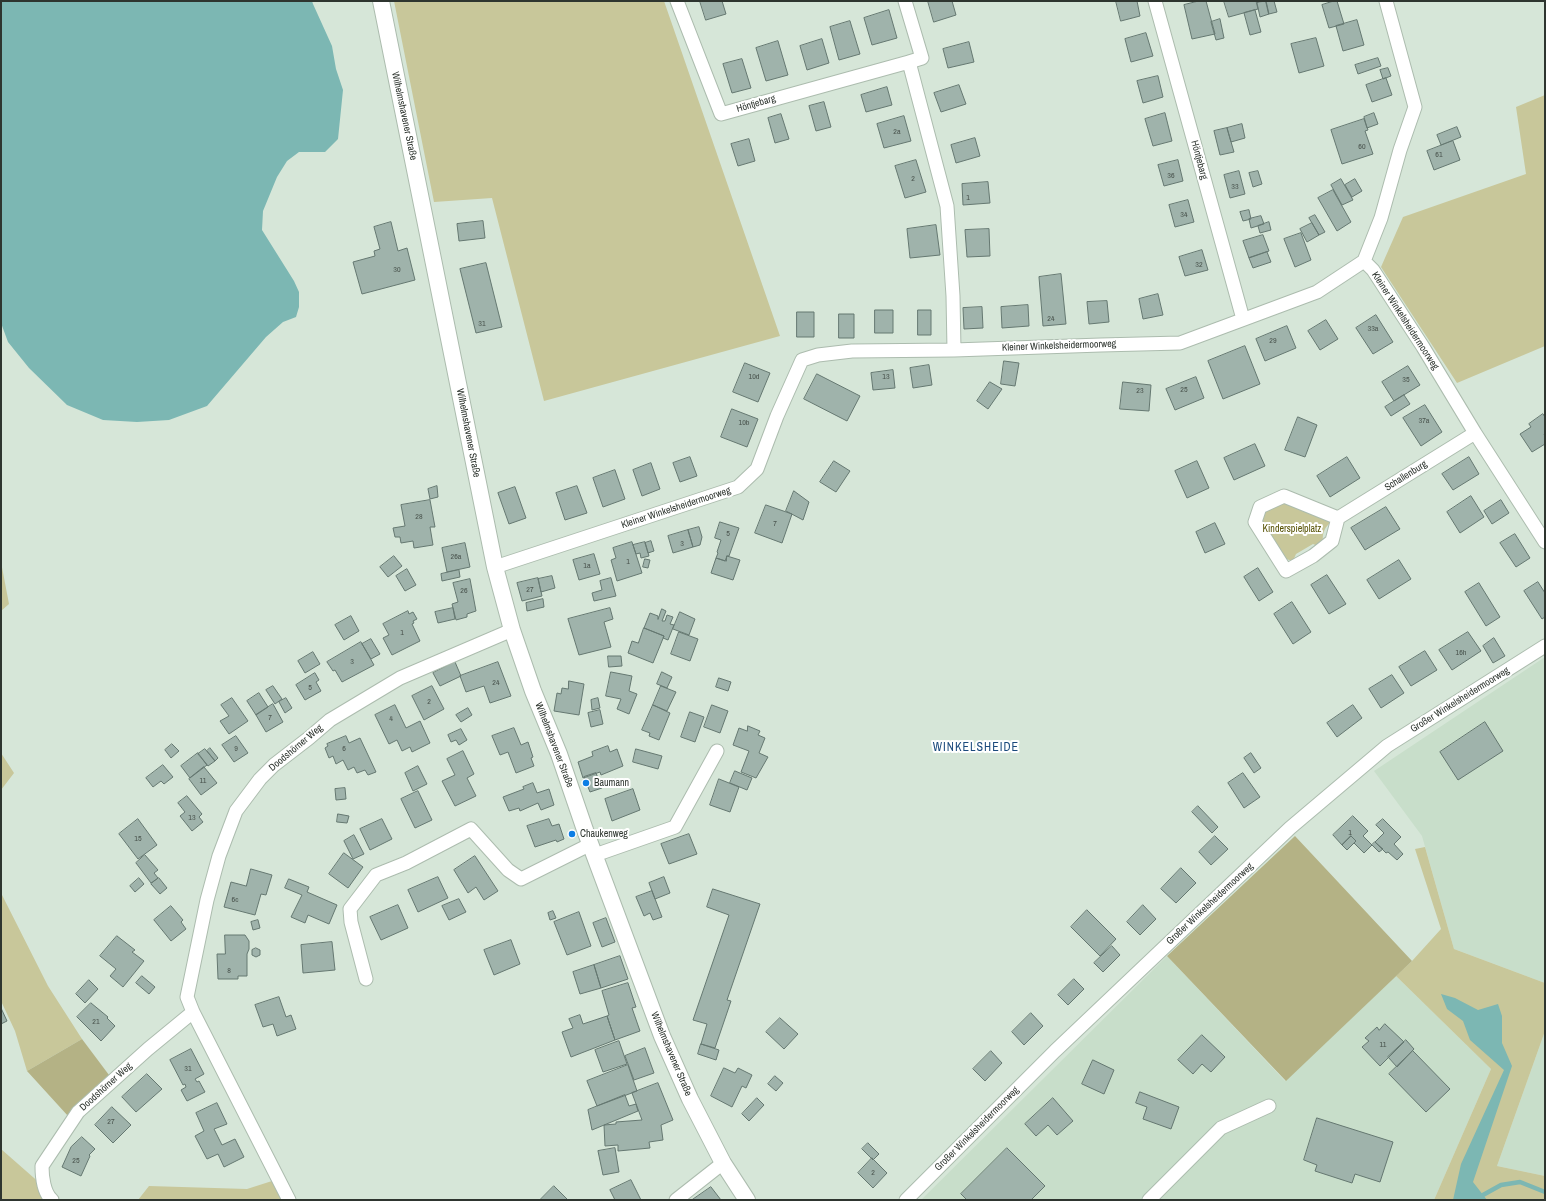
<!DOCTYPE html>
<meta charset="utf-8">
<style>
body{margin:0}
#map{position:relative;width:1546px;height:1201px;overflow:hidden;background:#d6e6d8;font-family:"Archivo Narrow",sans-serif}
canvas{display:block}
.frame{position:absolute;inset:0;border:2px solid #2e352f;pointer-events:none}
</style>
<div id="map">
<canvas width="1546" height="1201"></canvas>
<div class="frame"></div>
</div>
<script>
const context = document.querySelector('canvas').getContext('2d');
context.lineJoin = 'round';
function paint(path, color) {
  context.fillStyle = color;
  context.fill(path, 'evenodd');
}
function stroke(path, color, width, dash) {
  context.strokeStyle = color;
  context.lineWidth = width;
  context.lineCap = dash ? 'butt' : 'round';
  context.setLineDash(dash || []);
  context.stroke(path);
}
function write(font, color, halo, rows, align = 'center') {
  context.font = font + ' "Archivo Narrow",sans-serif';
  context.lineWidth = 4;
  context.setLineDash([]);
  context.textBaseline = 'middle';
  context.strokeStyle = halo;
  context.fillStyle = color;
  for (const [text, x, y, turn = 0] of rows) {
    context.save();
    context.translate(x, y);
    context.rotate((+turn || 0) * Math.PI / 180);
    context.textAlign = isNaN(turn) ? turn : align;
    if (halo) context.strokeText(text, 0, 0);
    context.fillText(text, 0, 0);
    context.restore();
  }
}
const built = new Path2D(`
 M1545,657v326l-91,-34 -32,-113 -48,-65z
 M1167,956l118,125 111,-105 95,93 -57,131h-513z
 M1545,1031v145l-48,-10z`);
const green = new Path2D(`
 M394,1h270l116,335 -236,65 -52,-203 -58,4z
 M1545,95v251l-88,37 -76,-116 22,-50 123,-43 -10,-67z
 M1285,503l46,19c-6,5 -9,11 -8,19l-5,5 -5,-2 -17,10 -3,7 -7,-2 -24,-37 1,-9 15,-9z
 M1,562l8,42 -8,7z
 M1,753l13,20 -13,17z
 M1425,847l29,102 91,34v48l-48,135 48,10v24h-111l57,-131 -95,-93 16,-15 29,-32 -26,-80z
 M1,893l47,93 34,53 -55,32 -12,-40 -14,-30z
 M1,1149l41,36 1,15h-42z
 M272,1181l11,19h-145l11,-14 98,3z`);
const forest = new Path2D(`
 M1295,836l117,125 -126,120 -119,-125z
 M82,1039l27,36 -41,41 -41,-45z`);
const water = new Path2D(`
 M1,1h311l1,3 19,42 4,23 7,21 -5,49 -13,13h-26l-12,9 -10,16 -14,34 -1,19 32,51 5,11v15l-3,10 -13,5 -17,15 -59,69 -38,14 -32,2 -34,-2 -36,-15 -38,-37 -21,-26 -7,-19z
 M1441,994l14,4 23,12 20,-6 4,12v27l10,23 -39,116 14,18h-34l8,-36 43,-94 -34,-30 -7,-19 -16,-12z`);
const stream = new Path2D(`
 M1483,1195l18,-10 19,-3 25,10`);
const building = new Path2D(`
 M700,1h22l4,13 -20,6z
 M928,1h24l4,14 -22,7z
 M1116,1h21l3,15 -19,5z
 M1199,1h7l9,33 -23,5 -8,-34z
 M1224,1h32l2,8 -29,8z
 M1266,1h8l3,11 -8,2z
 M1266,1l3,13 -9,3 -3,-14z
 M1334,1h3l7,23 -15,4 -7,-23z
 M889,10l8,28 -25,7 -8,-27z
 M1255,10l6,22 -11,3 -6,-22z
 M1220,19l4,19 -8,2 -5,-18z
 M1357,20l7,25 -21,6 -7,-25z
 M850,21l10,33 -21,6 -9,-33z
 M1146,33l7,23 -22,6 -6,-23z
 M1316,38l8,28 -25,7 -8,-29z
 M822,39l7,24 -22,7 -7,-24z
 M778,41l10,34 -22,6 -10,-33z
 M969,42l5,20 -26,6 -5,-19z
 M1378,58l3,8 -23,8 -3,-9z
 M742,59l9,29 -19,5 -9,-29z
 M1388,68l3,8 -8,3 -3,-9z
 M1158,76l5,21 -20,6 -6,-22z
 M1386,78l6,17 -20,7 -6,-17z
 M959,85l7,19 -25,8 -7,-19z
 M887,87l5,18 -26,7 -5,-17z
 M824,102l7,25 -15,4 -7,-25z
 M1165,113l7,28 -19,5 -8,-27z
 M1374,113l4,11 -11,4 -3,-11z
 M781,114l8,25 -14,4 -7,-25z
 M904,116l7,25 -27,7 -7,-24z
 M1364,119l4,11 -3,1 8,23 -31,10 -11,-34z
 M1242,124l3,14 -14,4 -4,-14z
 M1457,127l4,10 -20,8 -4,-10z
 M1227,128l7,24 -14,3 -6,-24z
 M975,138l5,18 -24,7 -5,-18z
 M749,139l6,22 -17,5 -7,-22z
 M1453,141l7,19 -26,10 -7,-19z
 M916,160l10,32 -21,6 -10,-32z
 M1178,160l5,21 -19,5 -6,-21z
 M1239,171l6,23 -15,4 -6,-23z
 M1258,171l4,13 -9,3 -4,-14z
 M1341,179l12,21 -11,5 -11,-20z
 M1355,179l7,12 -10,6 -7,-12z
 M988,182l2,21 -27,2 -1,-21z
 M1333,190l18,32 -14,9 -19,-33z
 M1188,200l6,22 -19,5 -6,-22z
 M1249,210l2,9 -8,2 -3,-9z
 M1315,215l10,17 -6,3 -10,-17z
 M1261,216l3,8 -13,4 -2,-9z
 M483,221l2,17 -26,3 -2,-17z
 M391,222l7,29 9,-3 8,32 -53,14 -9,-32 22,-6 -1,-5 6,-2 -6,-22z
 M1269,222l2,8 -11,3 -2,-7z
 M1312,223l7,12 -12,7 -7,-13z
 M936,225l4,30 -30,3 -3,-29z
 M989,229l1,27 -23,1 -2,-27z
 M1301,233l10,27 -16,7 -11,-28z
 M1263,235l6,16 -20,7 -6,-17z
 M1202,250l6,20 -23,6 -6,-19z
 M1267,252l4,10 -18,6 -4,-10z
 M486,263l16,64 -26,6 -16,-64z
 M1061,274l5,50 -23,2 -4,-49z
 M1158,294l5,21 -20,4 -4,-20z
 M1107,301l2,21 -20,2 -2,-22z
 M1028,305l1,21 -27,2 -1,-21z
 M982,307l1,21 -19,1 -1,-21z
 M875,310h18v23h-18z
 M918,310h13v25h-13z
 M797,312h17v25h-17z
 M839,314h15v24h-15z
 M1376,315l17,27 -20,12 -17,-26z
 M1326,320l12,19 -18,11 -12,-19z
 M1287,326l9,22 -31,13 -9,-22z
 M1245,346l15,38 -37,15 -15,-38z
 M1004,361l15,2 -4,23 -14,-2z
 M745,363l25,10 -12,29 -25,-10z
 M929,365l3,20 -19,3 -3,-20z
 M1408,366l12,19 -26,16 -12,-19z
 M893,370l2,18 -22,2 -2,-17z
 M817,374l43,22 -13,25 -43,-22z
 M1196,377l8,21 -29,12 -9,-21z
 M990,382l12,7 -14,20 -11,-8z
 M1123,382l28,3 -2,26 -29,-2z
 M1404,395l6,9 -19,12 -6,-9z
 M1425,405l17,27 -21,14 -18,-28z
 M732,409l26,10 -11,28 -26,-10z
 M1543,414l2,3v16l-1,1 1,2v8l-13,8 -12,-18 11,-7 -2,-3z
 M1298,417l19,8 -12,32 -20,-7z
 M1255,444l10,22 -31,14 -10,-22z
 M690,457l7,19 -17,6 -7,-19z
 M1347,457l13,21 -30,19 -13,-21z
 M1469,457l10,17 -26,16 -11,-16z
 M834,461l16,10 -14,21 -16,-10z
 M1197,461l12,27 -22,10 -12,-27z
 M651,463l9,26 -18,7 -9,-26z
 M615,470l10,29 -22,8 -10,-29z
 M437,486l1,11 -8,2 -2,-10z
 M577,486l10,27 -22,7 -9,-27z
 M515,487l11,31 -17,6 -11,-31z
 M794,491l15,11 -6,18 -17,-9z
 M1471,496l13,21 -24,16 -13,-21z
 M430,500l5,27h-5l3,18 -19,3 -1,-7 -12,2 -1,-6h-5l-2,-9 12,-2 -4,-21z
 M1501,500l8,13 -17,11 -8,-13z
 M766,505l26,9 -10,29 -27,-10z
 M1386,507l14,22 -35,21 -14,-22z
 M720,522l19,6 -10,28h-2l-2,5 -9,-3 2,-5 -1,-1 4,-12 -6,-2z
 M1215,523l10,21 -20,9 -9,-21z
 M699,527l3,10 -2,8 -7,2 -5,-17z
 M688,530l5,17 -20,6 -5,-17z
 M1515,534l15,24 -14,9 -16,-24z
 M651,541l3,10 -6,2 -3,-10z
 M632,542l10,31 -25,8 -6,-21 5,-2 -3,-10z
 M645,542l4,14 -8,2 -1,-5 -4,1 -3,-9z
 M465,543l5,24 -23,5 -5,-24z
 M594,554l6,20 -21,6 -6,-20z
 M394,556l8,10 -14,11 -8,-10z
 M727,556l13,4 -7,20 -22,-7 5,-15 10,3z
 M645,559l5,1 -2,8 -5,-1z
 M1399,560l12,19 -32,20 -12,-19z
 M1258,568l15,24 -14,9 -15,-24z
 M407,569l9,16 -11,6 -9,-15z
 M459,570l1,7 -18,4 -1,-7z
 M1327,575l19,29 -17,10 -18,-29z
 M552,576l3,12 -14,4 -3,-13z
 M538,578l4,18 -20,5 -5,-18z
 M611,578l5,18 -22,5 -2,-8 10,-3 -2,-9z
 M470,579l6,32 -9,3v3l-11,3 -4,-16 6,-2 -5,-19z
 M1538,582l7,11v24l-3,2 -18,-28z
 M1479,583l21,34 -14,9 -21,-34z
 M543,599l1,8 -17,4 -1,-8z
 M1292,602l19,30 -18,12 -19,-30z
 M453,608l2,11 -17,4 -3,-11z
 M610,608l3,11 -9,3 7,25 -32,8 -11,-36z
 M662,609l4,2 -4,10h3l2,-6 6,2 -3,7 4,1 -6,15 -5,-2 1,-2 -20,-8 6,-15 8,3v3z
 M408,611l1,3 4,-2 4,7 -4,2 1,2 -2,1 8,17 -28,14 -9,-17 6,-3 -6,-11z
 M680,612l15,7 -6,16 -16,-6z
 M351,616l8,15 -15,9 -9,-15z
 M644,628l20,8 -11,27 -25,-10 4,-12 6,2z
 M679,632l19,7 -8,22 -19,-7z
 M1468,632l13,19 -29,19 -13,-20z
 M1494,638l11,18 -12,7 -10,-17z
 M371,639l9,15 -9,5 -9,-15z
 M361,642l13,23 -32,17 -7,-12 -2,1 -6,-9z
 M1425,651l12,19 -26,16 -12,-19z
 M313,652l7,12 -15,9 -7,-12z
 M608,656h13l1,10 -13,1z
 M455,662l6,14 -21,10 -7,-13z
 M498,662l13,34 -21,7 -6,-17 -18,6 -6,-16z
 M611,672l21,4 -3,15 8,3 -8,20 -12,-5 4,-10 -15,-3z
 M662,672l10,5 -5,11 -10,-4z
 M315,673l4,7 -3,2 5,9 -16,9 -9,-15z
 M1392,675l12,18 -23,15 -12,-19z
 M719,678l12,4 -3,9 -12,-4z
 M569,681l15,3 -5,31 -25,-4 3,-18 4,1 1,-6 6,1z
 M273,686l9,13 -7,5 -9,-14z
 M432,686l12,23 -20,11 -12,-24z
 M661,686l15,6 -9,19 -14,-6z
 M259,693l9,14 -12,8 -9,-14z
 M232,698l16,23 -19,13 -9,-13 9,-5 -8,-11z
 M286,698l6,10 -7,5 -6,-11z
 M598,698l2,10 -8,2 -1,-10z
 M273,704l10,18 -17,10 -10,-17z
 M395,705l11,23 14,-7 10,22 -18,9 -2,-5 -8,4 -5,-11 -8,4 -14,-29z
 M653,705l17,8 -11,27 -10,-4 1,-3 -8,-3z
 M712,705l16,6 -8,22 -16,-6z
 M1353,705l9,13 -25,19 -10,-14z
 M468,708l4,7 -11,7 -5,-7z
 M600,710l3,14 -12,3 -3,-14z
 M690,712l14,5 -9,25 -14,-5z
 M1485,722l18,29 -45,29 -18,-28z
 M748,726l12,5 -2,4 7,3 -6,15 9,4 -12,21 -15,-6 8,-21 -16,-6 6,-17 8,3z
 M514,728l7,17 7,-3 5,15 -2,1 3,8 -18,7 -8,-21 -8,3 -8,-19z
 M461,729l6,11 -8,5 -3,-5 -5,2 -3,-7z
 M236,736l12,17 -14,9 -12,-17z
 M346,736l3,7 11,-5 16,34 -8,3 -3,-5 -8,3 -3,-6 -6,3 -5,-10 -7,4 -3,-8 -4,2 -4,-10 3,-2 -1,-2z
 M172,744l7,7 -8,7 -6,-8z
 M608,746l2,6 7,-3 6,17 -22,9 -1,-3 -17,6 -5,-16 15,-6 -1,-4z
 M210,748l8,10 -3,3 -8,-10z
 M205,749l10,12 -7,5 -10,-12z
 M636,749l26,7 -4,13 -25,-7z
 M463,751l11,23 -7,4 9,18 -21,10 -13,-25 13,-6 -8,-16z
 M198,753l9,12 -17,13 -9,-12z
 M1251,753l10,15 -7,5 -10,-15z
 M163,765l10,12 -9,7 -3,-3 -8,6 -7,-9z
 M418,766l9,18 -14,7 -8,-18z
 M204,767l13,16 -16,12 -12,-16z
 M735,771l17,7 -5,12 -17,-7z
 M596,773l6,15 -12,4 -6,-15z
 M1243,773l17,24 -16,11 -16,-25z
 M719,779l20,8 -9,25 -20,-7z
 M533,783l4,10 12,-4 5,16 -13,5 -3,-7 -18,8 -1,-3 -10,3 -6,-14 21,-8 -1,-2z
 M345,788l1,11 -10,1 -1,-11z
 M633,789l7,21 -28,11 -7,-22z
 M418,791l14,29 -17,8 -14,-29z
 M187,796l15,18 -3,3 4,5 -11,9 -12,-15 5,-4 -7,-9z
 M1198,806l20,21 -6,6 -20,-21z
 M338,814l11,2 -2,7 -10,-1z
 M1353,816l15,15 -5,5 9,9 -8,8 -10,-10 2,-2 -5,-5 -9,9 -9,-10z
 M138,819l19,26 -19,14 -19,-25z
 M382,819l10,20 -22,11 -10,-21z
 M549,819l3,7 7,-2 5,15 -7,3 -1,-2 -21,7 -8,-21z
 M1383,819l18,18 -7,7 9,10 -6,6 -9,-8 -2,1 -11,-11 9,-9 -8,-8z
 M689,834l8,20 -28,10 -8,-20z
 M354,835l10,19 -11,5 -9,-18z
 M1215,836l13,13 -17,16 -12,-13z
 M1351,836l5,5 -9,9 -5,-5z
 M1375,842l8,7 -4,3 -7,-7z
 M344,853l19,14 -15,21 -19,-14z
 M145,855l13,15 -4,3 4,5 -7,5 -15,-20z
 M475,856l23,35 -14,9 -8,-13 -8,6 -14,-23z
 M1181,868l15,15 -20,20 -15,-14z
 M251,869l21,6 -6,20 -5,-1 -6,21 -31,-8 7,-25 15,4z
 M438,877l10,21 -30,14 -10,-22z
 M664,877l6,16 -15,6 -6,-16z
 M139,878l5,6 -9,8 -5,-6z
 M159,878l8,10 -7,6 -9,-10z
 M289,879l20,8 -2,5 30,13 -8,19 -21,-9 -3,8 -14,-6 11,-22 -17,-7z
 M713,889l47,15 -33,96 4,1 -16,47 -14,-4 6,-20 -14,-4 36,-105 -22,-8z
 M652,891l10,26 -9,3 -3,-7 -6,3 -8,-19z
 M459,899l7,13 -17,8 -7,-14z
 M398,905l10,23 -27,12 -11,-23z
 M1143,905l13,14 -16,16 -13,-13z
 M171,906l12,14 -2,2 5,7 -15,12 -17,-21z
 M1087,910l29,29 -16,17 -29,-29z
 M553,911l3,7 -6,2 -2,-7z
 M579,912l12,34 -24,9 -13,-33z
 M606,918l9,24 -13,5 -9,-24z
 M258,920l2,8 -7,2 -2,-8z
 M225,935h20l4,6v8l-2,5v22h-9v3h-20l-1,-25h8z
 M117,936l18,14 -3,2 12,9 -21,26 -13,-11 6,-7 -16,-13z
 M511,940l9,24 -26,11 -10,-25z
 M332,942l3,28 -32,3 -2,-28z
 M1112,946l8,9 -17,17 -9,-9z
 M256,948l4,2v5l-4,2 -4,-2v-5z
 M620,956l8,23 -27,9 -7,-23z
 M594,965l7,23 -21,6 -7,-22z
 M142,976l13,11 -6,7 -13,-11z
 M1074,979l10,10 -16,16 -10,-10z
 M89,980l9,9 -13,14 -9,-9z
 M628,983l8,24 -4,1 8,23 -25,9 -8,-24 2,-1 -7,-24z
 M279,997l7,20 5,-2 5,14 -19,7 -4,-12 -10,3 -8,-22z
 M91,1003l17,14 -1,1 8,8 -14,15 -24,-24z
 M1,1008l6,13 -6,3z
 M1031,1013l12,13 -19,19 -12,-13z
 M580,1015l3,9 24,-8 8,24 -44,17 -9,-25 11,-4 -4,-9z
 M780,1018l18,16 -14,15 -18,-17z
 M1385,1024l19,18 -24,24 -18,-19 7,-6 -4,-3 12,-11 2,3z
 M1202,1035l23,22 -14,15 -9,-8 -9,10 -15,-14z
 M1406,1040l8,9 -17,18 -9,-10z
 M619,1041l8,23 -24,8 -8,-22z
 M701,1044l18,6 -3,10 -18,-6z
 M645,1048l9,25 -20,7 -9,-24z
 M191,1049l13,25 -9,5 2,3 2,-1 6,11 -18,9 -6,-11 5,-3 -1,-3 -2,1 -13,-25z
 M991,1051l11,12 -17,18 -12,-12z
 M1413,1051l37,38 -24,23 -37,-38z
 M1093,1060l21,10 -10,24 -22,-10z
 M628,1065l9,26 -40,15 -10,-25z
 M724,1068l11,5 3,-5 14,7 -6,13 -4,-2 -10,21 -21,-11z
 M147,1074l15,15 -26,23 -14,-15z
 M775,1076l8,7 -7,8 -8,-7z
 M658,1083l15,37 -12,5 2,15 -14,2 1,6 -32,3v-6l-13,1 -1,-21 12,-1v-2l26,-2 -10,-27z
 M1140,1092l39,15 -8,22 -28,-10 4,-12 -11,-4z
 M625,1095l4,11 7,-2 2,7 -46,19 -4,-20z
 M757,1098l7,7 -15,16 -7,-7z
 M1053,1098l20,23 -16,14 -9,-10 -12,11 -11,-12z
 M217,1103l10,21 -13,5 8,16 13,-6 9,18 -20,10 -6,-13 -11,5 -12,-23 9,-5 -8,-18z
 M112,1107l19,18 -18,18 -18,-18z
 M1317,1118l76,24 -13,40 -25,-8 -3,9 -37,-12 2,-6 -13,-5z
 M82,1137l13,12 -6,6 1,1 -9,20 -19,-9 9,-20z
 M868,1143l11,11 -6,6 -11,-11z
 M615,1148l4,24 -16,3 -5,-24z
 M1007,1148l38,38 -14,14h-64l-6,-6z
 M872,1158l15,15 -14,15 -15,-15z
 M631,1180l10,20h-26l-5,-10z
 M554,1186l14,14h-28z
 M711,1187l10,13h-29z`);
const minor = new Path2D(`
 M677,1l44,113 188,-52
 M905,1l17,57 -13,4 38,144 6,90 1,54
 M1155,1l88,318
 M1364,261l17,-43 19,-68 15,-43 -29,-106
 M1338,518l-6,23 -19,15 -27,15 -31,-49 5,-15 24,-11 54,22 137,-85
 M495,567l243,-80 19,-18 20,-53 25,-56 16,-5 34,-4 102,-1 147,-5 79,-2 137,-51 47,-31 9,9 50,77 52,86 70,109
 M595,855l80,-28 42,-76
 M366,979l-15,-57 -1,-13 26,-34 30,-12 65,-34 37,41 13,9 70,-35
 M52,1200c-8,-7 -10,-23 -10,-34l36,-54 70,-63 45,-37
 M289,1200l-96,-188 -6,-15 20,-97 12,-44 17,-45 24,-32 14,-14 35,-27 21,-18 70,-42 112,-48
 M676,1200l47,-37
 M906,1200l149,-149 235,-223 97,-82 158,-100
 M1149,1200l72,-72 48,-22`);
const tertiary = new Path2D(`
 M381,1l114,566 17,63 21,61 26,63 26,76 77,206 28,63 33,64 24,37`);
const markers = [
 [586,783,4,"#0d7ee5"],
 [572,834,4,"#0d7ee5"]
];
const numberNames = [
 ["2a",897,132],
 ["60",1362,147],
 ["61",1439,155],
 ["36",1171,176],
 ["2",913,179],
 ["33",1235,187],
 ["1",968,198],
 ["34",1184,215],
 ["32",1199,265],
 ["30",397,270],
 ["24",1051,319],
 ["31",482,324],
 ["33a",1373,329],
 ["29",1273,341],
 ["10d",754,377],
 ["13",886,377],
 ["35",1406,380],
 ["25",1184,390],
 ["23",1140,391],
 ["37a",1424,421],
 ["10b",744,423],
 ["28",419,517],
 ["7",775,524],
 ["5",728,534],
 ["3",682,544],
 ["26a",456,557],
 ["1",628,562],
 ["1a",587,566],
 ["27",530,590],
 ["26",464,591],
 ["1",402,633],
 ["16h",1461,653],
 ["3",352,662],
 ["24",496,683],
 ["5",310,688],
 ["2",429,702],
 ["7",270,718],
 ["4",391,719],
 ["9",236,749],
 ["6",344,749],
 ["11",203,781],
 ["13",192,818],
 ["1",1350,833],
 ["15",138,839],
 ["6c",235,900],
 ["8",229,971],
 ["21",96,1022],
 ["11",1383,1045],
 ["31",188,1069],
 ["27",111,1122],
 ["25",76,1161],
 ["2",873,1173]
];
const streetNames = [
 ["Höntjebarg",756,104,-16],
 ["Wilhelmshavener Straße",404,116,78],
 ["Höntjebarg",1199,160,75],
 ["Kleiner Winkelsheidermoorweg",1405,321,57],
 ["Kleiner Winkelsheidermoorweg",1059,346,-2],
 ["Wilhelmshavener Straße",468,433,79],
 ["Schallenburg",1406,476,-32],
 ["Kleiner Winkelsheidermoorweg",676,508,-18],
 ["Großer Winkelsheidermoorweg",1460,700,-32],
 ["Wilhelmshavener Straße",554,745,69],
 ["Doodshörner Weg",296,748,-40],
 ["Großer Winkelsheidermoorweg",1210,904,-43],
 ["Wilhelmshavener Straße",671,1054,67],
 ["Doodshörner Weg",106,1087,-42],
 ["Großer Winkelsheidermoorweg",977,1129,-45]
];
const parkNames = [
 ["Kinderspielplatz",1292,529]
];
const poiNames = [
 ["Baumann",594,783],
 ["Chaukenweg",580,834]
];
const quarterNames = [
 ["WINKELSHEIDE",976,748]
];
paint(built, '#c8deca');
paint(green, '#c8c79a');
paint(forest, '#b4b285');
paint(water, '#7cb7b3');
stroke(stream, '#7cb7b3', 4.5);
paint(building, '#9fb3ab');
stroke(building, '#657871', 1);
stroke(minor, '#acbcae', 15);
stroke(tertiary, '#acbcae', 18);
stroke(minor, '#fff', 13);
stroke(tertiary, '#fff', 16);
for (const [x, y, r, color] of markers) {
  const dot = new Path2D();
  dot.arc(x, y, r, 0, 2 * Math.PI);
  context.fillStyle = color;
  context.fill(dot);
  stroke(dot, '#fff', 1.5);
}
write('8px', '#4a544e', null, numberNames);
write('10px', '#2e352f', '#fff', streetNames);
write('10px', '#555000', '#fff', parkNames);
write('10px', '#2e352f', '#fff', poiNames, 'left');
context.letterSpacing = '1px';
write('12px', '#1a497c', '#fff', quarterNames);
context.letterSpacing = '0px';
</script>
